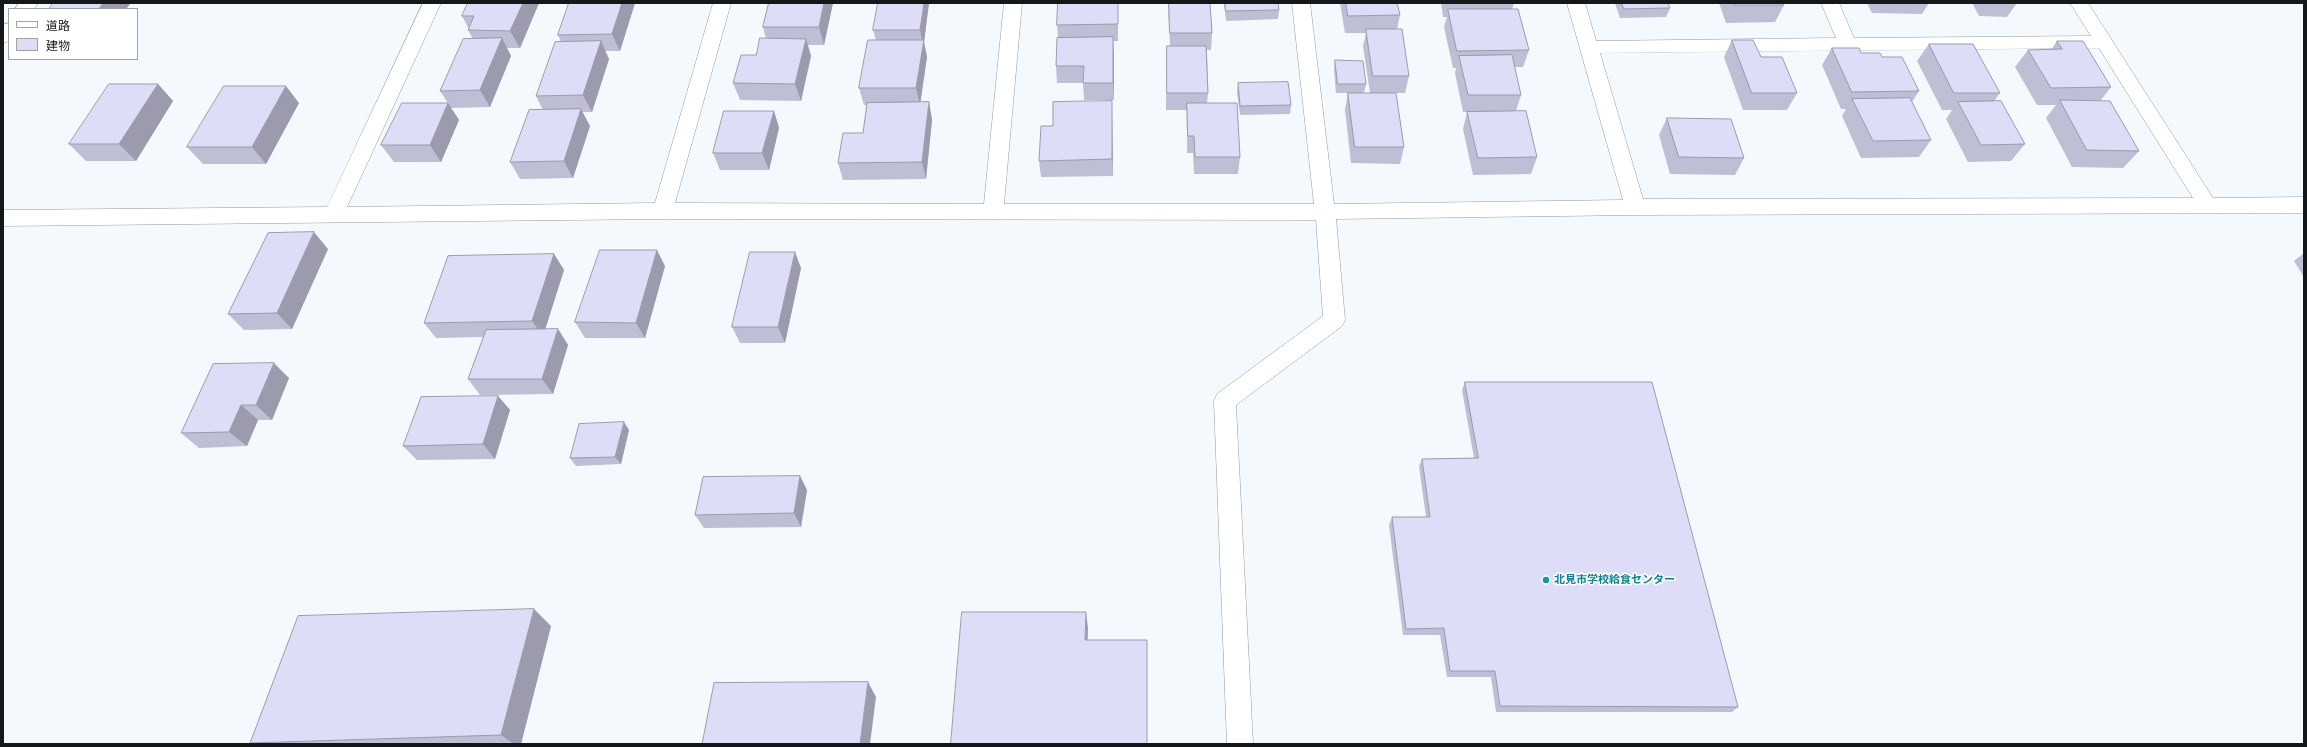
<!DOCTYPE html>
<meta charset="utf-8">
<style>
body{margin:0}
#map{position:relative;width:2307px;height:747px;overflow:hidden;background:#f4f9fe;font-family:"Varela Round","Noto Sans JP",sans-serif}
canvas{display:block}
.frame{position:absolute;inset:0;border:4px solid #15181a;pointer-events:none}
.legend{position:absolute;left:8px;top:8px;width:130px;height:52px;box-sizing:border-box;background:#fff;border:1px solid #a1a3a3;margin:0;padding:5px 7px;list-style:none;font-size:12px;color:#15181a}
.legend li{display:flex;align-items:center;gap:8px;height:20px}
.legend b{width:20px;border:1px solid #a1a3a3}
</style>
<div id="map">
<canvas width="2307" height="747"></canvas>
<div class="frame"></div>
<ul class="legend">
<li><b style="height:5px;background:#fff"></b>道路</li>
<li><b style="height:11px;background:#ddddf7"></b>建物</li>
</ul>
</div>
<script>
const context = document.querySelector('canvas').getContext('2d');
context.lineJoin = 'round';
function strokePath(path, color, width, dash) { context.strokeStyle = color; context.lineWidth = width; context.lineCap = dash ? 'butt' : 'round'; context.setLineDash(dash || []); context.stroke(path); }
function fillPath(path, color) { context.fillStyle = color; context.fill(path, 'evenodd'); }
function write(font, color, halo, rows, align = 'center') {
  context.font = font + ' "Varela Round","Noto Sans JP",sans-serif'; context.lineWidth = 3; context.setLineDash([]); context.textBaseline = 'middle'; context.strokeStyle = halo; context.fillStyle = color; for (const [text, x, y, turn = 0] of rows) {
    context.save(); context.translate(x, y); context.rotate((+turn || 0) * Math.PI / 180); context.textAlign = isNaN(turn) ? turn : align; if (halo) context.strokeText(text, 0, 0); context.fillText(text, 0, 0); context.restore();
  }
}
const minor = new Path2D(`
 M423,3H441L347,207L655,203L713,3H731L675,203L984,204L1004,3H1022L1004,204H1314L1292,3H1310L1334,204L1623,200L1567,3H1585L1596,41L1836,38L1821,3H1839L1854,38L2091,36L2070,3H2088L2213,198L2304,197V213L1635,215L1336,219L1345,320L1342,326L1236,405L1253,744H1227L1214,401L1217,394L1323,316L1316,220L663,219L3,226V210L327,207ZM2099,48L2193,198L1643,199L1600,53Z`);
const secondary = new Path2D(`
 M19,3H38L34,9H15Z
 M9,23V41L3,43V25Z`);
strokePath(minor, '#92999e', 1);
strokePath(secondary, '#92999e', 1);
fillPath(minor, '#fff');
fillPath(secondary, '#fff');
fillPath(new Path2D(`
 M539,3L520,48H507L511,56L490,107L451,108L459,120L441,162H394L381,145L448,103L440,91L473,39L468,30L469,29L462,16Z
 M635,3L620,51H605L609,59L592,112H582L590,126L573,178L520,179L510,162L543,110L536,96L561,42L558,35Z
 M769,3H833L824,45H808L811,56L801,101L740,100L733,83L756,55L766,39L763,27Z
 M929,3L924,42L927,57L920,103L929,102L932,120L926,179L843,180L838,163L863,133L867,105H864L859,88L876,40L873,30Z
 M1058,3H1118V41H1113L1114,100H1084L1083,83H1057L1056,66L1058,38L1057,25Z
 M1168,3H1210L1212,33L1211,50H1207L1208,93L1207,103L1240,157L1238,174H1194L1193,153H1187V110H1166L1167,46H1170Z
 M1224,3H1278L1279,10L1278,19L1226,21Z
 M1340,3H1397L1400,15L1397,29L1409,76L1405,93H1370L1363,46L1366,33H1345Z
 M1441,3H1514L1512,9L1529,50L1523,67H1514L1521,95L1516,111L1537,157L1531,174L1473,175L1463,129L1467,112H1463L1455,73L1456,68H1453L1444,27L1447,17H1443Z
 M1615,3H1668L1670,8L1666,17L1620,18Z
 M1719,3H1783L1784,5L1775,22L1726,23Z
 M1867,3H1929L1922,14L1872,13Z
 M1972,3H2064L2063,4L2017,3L2007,17L1979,16Z
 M1732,40L1761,57L1797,93L1787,110H1743L1724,57Z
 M2057,41L2111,87L2100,101L2139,151L2123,168L2072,167L2046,118L2056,105H2037L2015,67L2028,50H2051Z
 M1929,44L2000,93L1994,101L2025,144L2011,161L1968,162L1946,119L1952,110H1942L1917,61Z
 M1832,48L1882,57L1919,91L1912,102L1931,140L1919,157L1861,158L1842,116L1846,109H1841L1822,65Z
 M1335,60L1366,84L1364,93L1404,147L1400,164L1351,163L1345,110L1348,93H1336L1334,70Z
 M1238,83L1291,105L1290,114L1240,115L1237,92Z
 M158,84L173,101L136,161H86L69,144Z
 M1112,101L1113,176L1041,177L1039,161L1053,126Z
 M299,103L266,164H203L187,147Z
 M774,111L779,128L769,170H720L713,153Z
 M1667,118L1744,158L1735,175L1670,174L1659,135Z
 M328,249L292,329L244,330L228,314Z
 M2304,253V277L2294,261Z
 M554,254L564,270L545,330L558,329L568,345L553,394L480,395L468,379L483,337L436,338L424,323Z
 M665,266L645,338H585L575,322Z
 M801,268L785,343H740L732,327Z
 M289,378L272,420H258L247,446L199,448L181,433Z
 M1465,382L1738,707L1732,712H1496L1491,677H1447L1440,635H1403L1389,525L1392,517H1426L1419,466L1422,459L1474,458L1462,390Z
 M498,396L510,410L495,459L417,460L403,446Z
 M629,430L621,464L576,466L570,458Z
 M800,476L807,490L801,527L704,528L695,515Z
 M551,626L521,744H253L250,743Z`), '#bebed4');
fillPath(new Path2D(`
 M103,3H131L126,9H99Z
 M523,3H539L520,48L510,31Z
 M622,3H635L620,51L612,34Z
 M824,3H833L824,45L819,27Z
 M924,3H929L924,42L927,57L920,105L916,88L923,44L920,30Z
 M1113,37L1114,55V100L1113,83Z
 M502,38L511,56L490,107L480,90Z
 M806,39L811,56L801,101L795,84Z
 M601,41L609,59L592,112L583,95Z
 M158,84L173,101L136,161L119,144Z
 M286,86L299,103L266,164L252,147Z
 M1112,101V118L1113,176L1112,159Z
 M929,102L932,120L926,179L922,162Z
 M448,103L459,120L441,162L430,145Z
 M581,109L590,126L573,178L564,161Z
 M774,111L779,128L769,170L762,153Z
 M314,232L328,249L292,329L277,313Z
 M657,250L665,266L645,338L636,323Z
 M795,252L801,268L785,343L778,327Z
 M554,254L564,270L543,336L532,321Z
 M558,329L568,345L553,394L542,379Z
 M274,363L289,378L272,420L256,405Z
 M498,396L510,410L495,459L483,444Z
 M241,405L258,420L247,446L229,432Z
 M624,422L629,430L621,464L615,457Z
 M800,476L807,490L801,527L794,513Z
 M534,609L551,626L521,744H514L501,735Z
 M1086,612L1088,628L1087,656L1085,640Z
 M868,682L876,697L870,744H860Z`), '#9b9bad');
const building = new Path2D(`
 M53,3H103L99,9H49Z
 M468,3H523L510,31L468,30L474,16H462Z
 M569,3H622L612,34L558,35Z
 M769,3H824L819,27H763Z
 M878,3H924L920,30H873Z
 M1058,3H1118V24L1057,25Z
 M1169,3H1210L1212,33H1170Z
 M1225,3H1278L1279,10L1226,11Z
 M1346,3H1397L1400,15L1348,16Z
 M1622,3H1668L1670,8L1624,9Z
 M1734,3H1783L1784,5H1735Z
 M1448,9H1518L1529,50L1457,51Z
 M1366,29H1402L1409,76H1373Z
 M1113,37V83H1083L1084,66H1056L1057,38Z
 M502,38L480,90L440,91L463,39Z
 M760,38L806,39L795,84L733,83L741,55H756Z
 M868,40H924L916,88H859Z
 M1732,40H1753L1761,57H1782L1797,93H1752Z
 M601,41L583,95L536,96L555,42Z
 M2057,41H2083L2111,87L2051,88L2028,50L2062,49Z
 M1929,44H1973L2000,93H1954Z
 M1167,46H1206L1208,93H1167Z
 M1832,48H1859L1861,53H1880L1882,57H1902L1919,91L1852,92Z
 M1512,55L1521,95H1468L1459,56Z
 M1335,60L1363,61L1366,84H1338Z
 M1288,82L1291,105L1240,106L1238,83Z
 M109,84H158L119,144H69Z
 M224,86H286L252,147H187Z
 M1348,93H1396L1404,147H1355Z
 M1910,98L1931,140L1873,141L1852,99Z
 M2060,100L2110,101L2139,151L2087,150Z
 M1112,101V159L1039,161L1041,126H1053V102Z
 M2001,101L2025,144L1981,145L1958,102Z
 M929,102L922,162L838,163L843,133H863L867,103Z
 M402,103H448L430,145H381Z
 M1187,103H1237L1240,157H1195L1194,136H1188Z
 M581,109L564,161L510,162L529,110Z
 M724,111H774L762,153H713Z
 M1526,111L1537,157L1478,158L1467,112Z
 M1667,118L1731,119L1744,158L1679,157Z
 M314,232L277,313L228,314L268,233Z
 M600,250H657L636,323L575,322Z
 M750,252H795L778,327H732Z
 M554,254L532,321L424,323L448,256Z
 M558,329L542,379H468L486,330Z
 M274,363L256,405H241L229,432L181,433L213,364Z
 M1465,382H1652L1738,707L1500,706L1495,671H1450L1444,628L1406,629L1392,517H1430L1422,459L1478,458Z
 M498,396L483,444L403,446L421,397Z
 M624,422L615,457L570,458L579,424Z
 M800,476L794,513L695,515L703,477Z
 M534,609L501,735L250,743L298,616Z
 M962,612H1086L1085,640H1147V744H951Z
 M868,682L860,744H702L714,683Z`);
fillPath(building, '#ddddf7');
strokePath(building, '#9b9bad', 1);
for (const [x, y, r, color] of [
 [1546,580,4,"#0f9aa8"]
]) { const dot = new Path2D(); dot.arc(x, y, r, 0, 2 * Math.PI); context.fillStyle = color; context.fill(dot); strokePath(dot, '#fff', 1.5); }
write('bold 11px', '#0d838f', '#fff', [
 ["北見市学校給食センター",1554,580]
], 'left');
</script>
